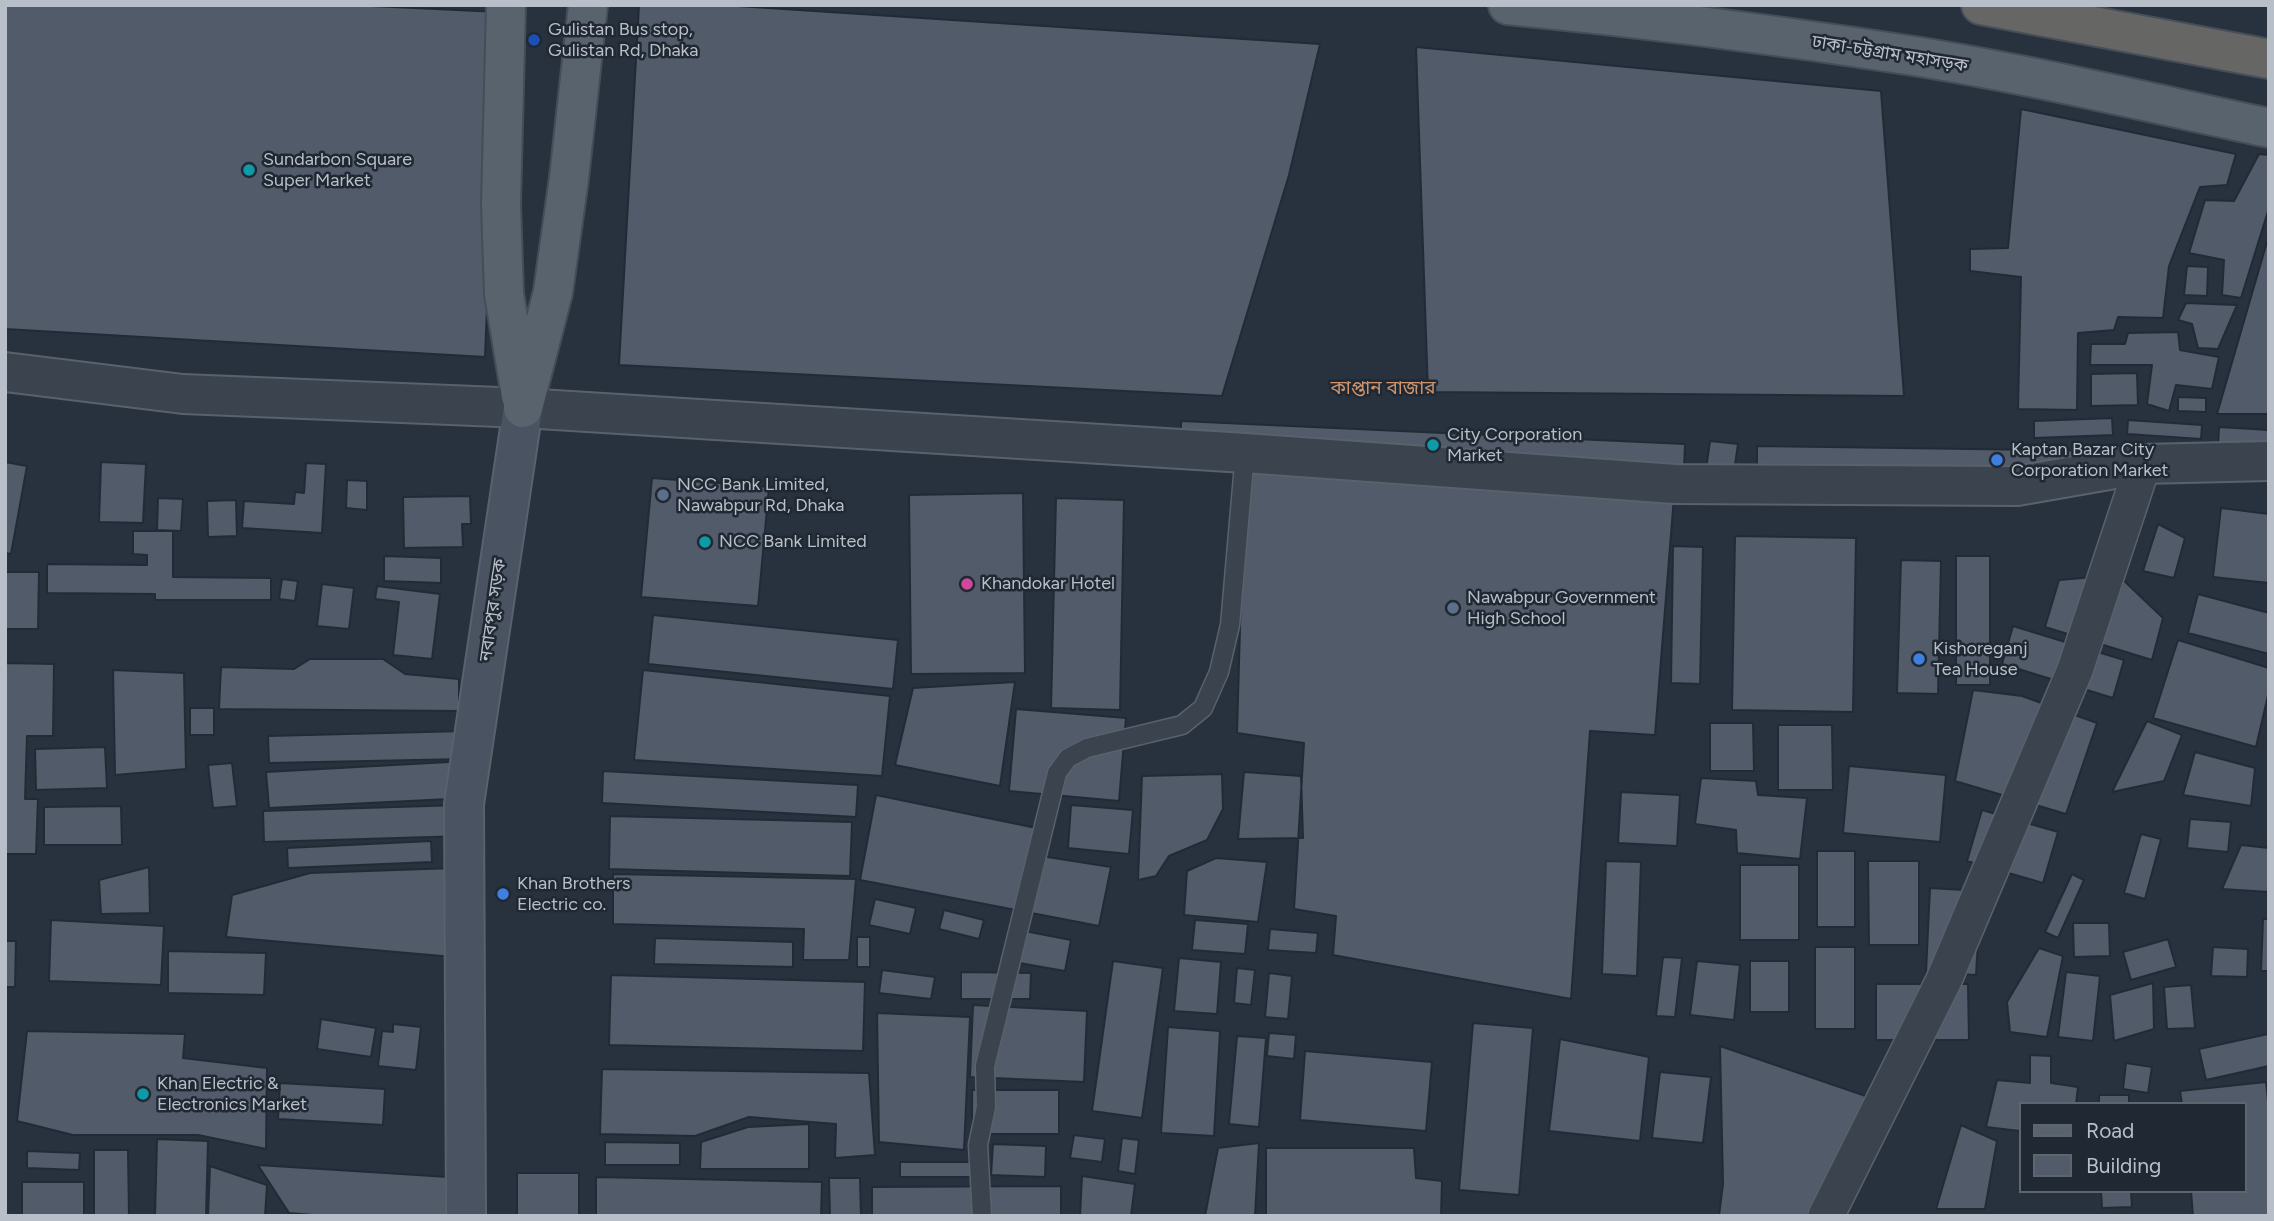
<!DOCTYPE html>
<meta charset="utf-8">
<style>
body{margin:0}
#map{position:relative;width:2274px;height:1221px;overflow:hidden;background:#27323e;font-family:Figtree,sans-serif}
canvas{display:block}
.frame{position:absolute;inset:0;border:7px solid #b8bfc9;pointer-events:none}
.legend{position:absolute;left:2019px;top:1102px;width:228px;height:91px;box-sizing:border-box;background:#202933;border:2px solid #5d656f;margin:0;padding:9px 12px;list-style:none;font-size:21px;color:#b8bfc9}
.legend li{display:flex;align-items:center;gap:14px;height:35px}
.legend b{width:35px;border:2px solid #5d656f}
</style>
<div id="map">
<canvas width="2274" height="1221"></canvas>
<div class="frame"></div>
<ul class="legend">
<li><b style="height:9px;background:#59636e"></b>Road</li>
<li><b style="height:19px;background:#515b69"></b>Building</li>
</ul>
</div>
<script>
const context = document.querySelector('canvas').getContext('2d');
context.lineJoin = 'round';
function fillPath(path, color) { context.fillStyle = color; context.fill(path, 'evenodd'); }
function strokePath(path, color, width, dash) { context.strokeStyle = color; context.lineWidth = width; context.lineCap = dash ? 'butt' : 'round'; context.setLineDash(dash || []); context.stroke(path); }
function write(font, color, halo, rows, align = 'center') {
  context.font = font + ' Figtree,"Noto Sans Bengali",sans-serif'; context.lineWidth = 5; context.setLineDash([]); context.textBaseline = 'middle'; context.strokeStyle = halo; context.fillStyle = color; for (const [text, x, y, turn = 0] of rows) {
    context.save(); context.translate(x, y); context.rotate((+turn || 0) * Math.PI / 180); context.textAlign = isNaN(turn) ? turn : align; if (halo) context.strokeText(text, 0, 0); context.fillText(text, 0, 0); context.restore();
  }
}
const building = new Path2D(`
 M5,5H350L499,12L485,357L5,329Z
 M639,5H722L1320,44L1289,175L1222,396L619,365Z
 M1416,47L1881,91L1904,396L1428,392Z
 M2021,109L2236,154L2227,185L2200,187L2169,266L2163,318L2118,317L2114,330L2078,333L2077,410L2018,409L2021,277L1970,271V249L2008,248Z
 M2259,154L2269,155V208L2241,298L2222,295L2224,260L2189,253L2205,200L2234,201Z
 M2269,235V414H2217Z
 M2187,266L2208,267L2207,296L2184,295Z
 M2186,303L2237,305L2218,349L2198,348L2192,324L2178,320Z
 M2178,332L2180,350L2219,357L2212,389L2176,385L2169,411L2147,404L2152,365H2090L2091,344H2125L2128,333Z
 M2137,373L2138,405L2091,406V374Z
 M2178,397L2206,398V412L2178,411Z
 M2112,418L2113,435L2034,438V421Z
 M2128,420L2202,425L2201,439L2127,434Z
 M1181,421L1685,444L1684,470L1181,446Z
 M2219,427L2269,430V469L2217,466Z
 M1710,441L1738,444L1734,472L1706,469Z
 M1757,446L2184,452V475L1757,469Z
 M1245,453L1675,484L1655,735L1590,731L1571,999L1333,955L1336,916L1294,909L1304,743L1237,733Z
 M5,462L27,466L11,554L5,553Z
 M101,462L146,464L143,523L99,522Z
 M306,463L326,464L322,533L242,528L244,501L294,504L295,492L304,493Z
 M652,478L769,487L758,606L641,597Z
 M347,480L367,481V510L346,508Z
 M1023,493L1025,673L911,674L909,495Z
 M470,496L471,524H462L463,547L404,548L403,497Z
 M158,498L183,499L181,531L157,530Z
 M1056,498L1124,500L1120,710L1051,708Z
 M236,500L237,536L208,537L207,501Z
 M2221,508L2269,514V583L2213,577Z
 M2158,524L2185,538L2174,578L2143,571Z
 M133,531H173V577L271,578V600H155V594L47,593V564L147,565V555L133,554Z
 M1735,536L1856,538L1853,712L1732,710Z
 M1673,546L1703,547L1700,684L1671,683Z
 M384,556L441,558V583L384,581Z
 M1956,556H1990V685H1956Z
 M1901,560L1941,561L1938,694L1897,693Z
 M5,572H39L38,629H5Z
 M2118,575L2163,618L2152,660L2045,627L2059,580Z
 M282,579L298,581L295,601L279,599Z
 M322,584L354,588L349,629L317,626Z
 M377,586L440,594L432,659L393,655L399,602L375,599Z
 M2198,594L2269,613V654L2188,633Z
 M653,615L898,640L893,689L648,664Z
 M2013,626L2124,660L2113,698L2002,664Z
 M2178,640L2269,668V691L2256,747L2153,718Z
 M310,659H383L405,674L459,679V711L219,709L221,667L294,669Z
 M5,663L54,664L53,736H27L25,799H38L36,854H5Z
 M113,670L184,673L186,769L115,775Z
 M643,670L890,696L882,776L634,760Z
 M1015,682L1000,786L895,765L913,688Z
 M1973,690L2022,696L2097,723L2066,814L1955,781Z
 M190,708H214V735H190Z
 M1016,709L1126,718L1119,801L1009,791Z
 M2147,721L2182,735L2164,781L2112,792Z
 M1710,723H1753L1754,771H1710Z
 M1778,725H1832L1833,790H1778Z
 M464,731L465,759L269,763L268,736Z
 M105,747L107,788L36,790L35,749Z
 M2195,752L2255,768L2251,806L2183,795Z
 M467,761L469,798L269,808L266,772Z
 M232,763L237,806L213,808L208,765Z
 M1849,766L1946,775L1940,842L1843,833Z
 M603,771L858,785L856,817L602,803Z
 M1244,772L1301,776L1303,838L1238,839Z
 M1222,774L1223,809L1207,840L1169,856L1156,876L1138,880L1142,776Z
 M1701,778L1756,781L1758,795L1807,798L1800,859L1737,853L1736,830L1695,824Z
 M1621,792L1680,795L1677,846L1618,843Z
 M876,795L1046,830L1041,856L1111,867L1099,926L860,880Z
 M462,805L464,836L264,842L263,811Z
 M1071,805L1133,810L1129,854L1068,848Z
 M121,806L122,845H44V807Z
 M1982,810L2058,832L2043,883L1967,861Z
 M610,816L852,822L850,876L609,869Z
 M2190,819L2231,822L2228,852L2187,848Z
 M2141,834L2161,839L2145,899L2124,893Z
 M431,841L432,862L288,868L287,848Z
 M2241,845L2269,848V892L2222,889Z
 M1817,851H1855V927H1817Z
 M1216,858L1267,862L1258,922L1184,915L1187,871Z
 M1606,861L1641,862L1637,976L1602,974Z
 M1868,861H1919V945H1869Z
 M1740,865H1799V940H1740Z
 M149,867L150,913L101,914L99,880Z
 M454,868L453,957L226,937L232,895L310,873Z
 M613,874L856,879L849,960H803L804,929L613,924Z
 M2072,874L2084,880L2058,938L2045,932Z
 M1930,888L1981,891L1976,975L1926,972Z
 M875,899L916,908L910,934L869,925Z
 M944,910L984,920L979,939L939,929Z
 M2263,919H2269V971H2261Z
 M51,920L164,926L161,985L49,981Z
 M1195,920L1248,924L1245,954L1192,950Z
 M2073,923H2109L2110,956L2074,957Z
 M1009,928L1071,940L1065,971L1002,960Z
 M1270,929L1318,933L1316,953L1268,950Z
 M857,937H870V967H857Z
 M655,938L793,942V967L654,964Z
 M2168,939L2176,967L2131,980L2123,952Z
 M5,941H16L15,987H5Z
 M1815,947H1855V1029H1815Z
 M2213,947L2248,949L2247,977L2211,976Z
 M2039,948L2063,956L2047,1037L2010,1032L2007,1002Z
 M168,951L266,953L264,995L168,993Z
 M1663,957L1682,958L1675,1017L1656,1016Z
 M1179,958L1221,962L1217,1014L1174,1011Z
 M1113,961L1163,968L1142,1118L1092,1111Z
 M1697,961L1740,965L1734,1020L1690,1015Z
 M1750,961H1789V1012H1750Z
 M1237,968L1255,970L1251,1005L1234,1003Z
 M882,970L935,977L931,999L879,993Z
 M961,972L1031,973L1030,999H961Z
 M2066,972L2100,976L2093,1041L2058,1037Z
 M1269,973L1292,976L1288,1019L1265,1017Z
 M611,975L865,982L863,1051L609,1045Z
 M2153,983L2154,1029L2114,1041L2110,995Z
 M1876,984H1968L1969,1040H1876Z
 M2191,985L2195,1028L2167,1029L2164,987Z
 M973,1005L1087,1011L1084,1082L970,1077Z
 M877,1013L970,1017L964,1150L879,1142Z
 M321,1019L376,1028L371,1057L317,1049Z
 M1473,1023L1533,1028L1519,1195L1459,1190Z
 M393,1024L421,1027L416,1070L378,1066L382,1031L393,1032Z
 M1168,1027L1220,1031L1214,1136L1161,1133Z
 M27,1031L185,1034L183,1058L267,1068L266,1149L198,1135H73L17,1121Z
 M1269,1033L1296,1035L1294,1059L1267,1056Z
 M2268,1034L2269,1066L2206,1080L2199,1049Z
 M1237,1036L1266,1038L1259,1127L1229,1124Z
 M1560,1039L1649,1057L1640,1141L1549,1131Z
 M1720,1046L1886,1103L1843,1216H1719L1723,1184Z
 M1305,1051L1432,1062L1426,1131L1300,1120Z
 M2030,1055L2051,1056V1083L2078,1087L2076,1104H2020V1131L1986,1127L1997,1080L2030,1083Z
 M2126,1063L2152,1067L2148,1093L2123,1089Z
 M602,1069L869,1073L875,1155L835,1158L836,1124L749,1117L695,1136L600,1134Z
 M1660,1072L1711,1077L1703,1143L1652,1138Z
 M2266,1082L2269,1109V1216H2193L2191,1191H2244V1104H2182L2180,1091Z
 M280,1083L385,1089L383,1125L278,1119Z
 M972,1090H1059V1134H972Z
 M2099,1095H2129V1104H2099Z
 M809,1124V1169H700L701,1142L748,1127Z
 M1961,1125L1997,1141L1985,1209H1936Z
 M1074,1135L1105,1139L1102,1162L1070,1158Z
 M1122,1138L1139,1140L1135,1174L1118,1171Z
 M157,1139L208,1141L206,1216H155Z
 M605,1142L680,1143V1165H605Z
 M1259,1143L1255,1216H1205L1218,1148Z
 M993,1144L1046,1146L1045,1177L991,1175Z
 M1266,1148H1414L1416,1178L1442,1181L1441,1216H1266Z
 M94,1150H128L129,1216H94Z
 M27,1151L80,1153L79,1170L27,1168Z
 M900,1162H979V1177H900Z
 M258,1165L480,1179L477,1216H325L289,1213Z
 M210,1166L267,1185L265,1216H208Z
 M517,1173H579V1216H517Z
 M1082,1176L1135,1184L1131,1216H1080Z
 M596,1177L822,1182L821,1216H596Z
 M829,1178H860L861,1216H830Z
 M22,1182H84V1216H22Z
 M1061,1186V1216H872V1187Z
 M2101,1191H2131L2132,1207L2102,1208Z`);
fillPath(building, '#515b69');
strokePath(building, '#222b35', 2);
const service = new Path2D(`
 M982,1216L978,1145L986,1107L985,1066L1057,773L1068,758L1087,748L1182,725L1203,708L1219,672L1230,625L1245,453`);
const minor = new Path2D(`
 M1826,1216L1943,982L2075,670L2143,464`);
const tertiary = new Path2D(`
 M5,372L183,394L523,408L1245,453L1675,484L2017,486L2143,464L2269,461`);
const secondary = new Path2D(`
 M466,1216L464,804L523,408`);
const primary = new Path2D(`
 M506,5L501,204L504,294L521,396
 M1508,5C1644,18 1779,35 1914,56C2033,75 2151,103 2269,128
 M523,408L553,292L569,178L588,5`);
const trunk = new Path2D(`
 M1981,5L2269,59`);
strokePath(service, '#59626c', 21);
strokePath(minor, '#59626c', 38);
strokePath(tertiary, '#59626c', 42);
strokePath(secondary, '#59626c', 42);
strokePath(primary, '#454d57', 42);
strokePath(trunk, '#464f59', 42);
strokePath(service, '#3b444e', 18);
strokePath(minor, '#3b444e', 35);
strokePath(tertiary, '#3b444e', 38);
strokePath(secondary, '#4a5361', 38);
strokePath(primary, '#59636e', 38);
strokePath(trunk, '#666664', 38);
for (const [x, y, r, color] of [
 [534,40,7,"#1a4fb4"],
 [249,170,7,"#0f9aa8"],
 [1433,445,7,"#0f9aa8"],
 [1997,460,7,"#3f7fe0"],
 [663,495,7,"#5c6f8a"],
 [705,542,7,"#0f9aa8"],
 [967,584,7,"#d1479c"],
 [1453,608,7,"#5c6f8a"],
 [1919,659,7,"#3f7fe0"],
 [503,894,7,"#3f7fe0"],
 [143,1094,7,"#0f9aa8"]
]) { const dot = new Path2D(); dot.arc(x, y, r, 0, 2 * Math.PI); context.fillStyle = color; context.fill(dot); strokePath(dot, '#202933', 2.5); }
write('18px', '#b8bfc9', '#202933', [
 ["Gulistan Bus stop,",548,30],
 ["Gulistan Rd, Dhaka",548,51],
 ["Sundarbon Square",263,160],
 ["Super Market",263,181],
 ["City Corporation",1447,435],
 ["Market",1447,456],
 ["Kaptan Bazar City",2011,450],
 ["Corporation Market",2011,471],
 ["NCC Bank Limited,",677,485],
 ["Nawabpur Rd, Dhaka",677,506],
 ["NCC Bank Limited",719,542],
 ["Khandokar Hotel",981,584],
 ["Nawabpur Government",1467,598],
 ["High School",1467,619],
 ["Kishoreganj",1933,649],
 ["Tea House",1933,670],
 ["Khan Brothers",517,884],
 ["Electric co.",517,905],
 ["Khan Electric &",157,1084],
 ["Electronics Market",157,1105]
], 'left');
write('18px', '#b8bfc9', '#202933', [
 ["ঢাকা-চট্টগ্রাম মহাসড়ক",1890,54,9],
 ["নবাবপুর সড়ক",493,610,-82]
]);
write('19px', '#cd946e', '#202933', [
 ["কাপ্তান বাজার",1383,388]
]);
</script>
